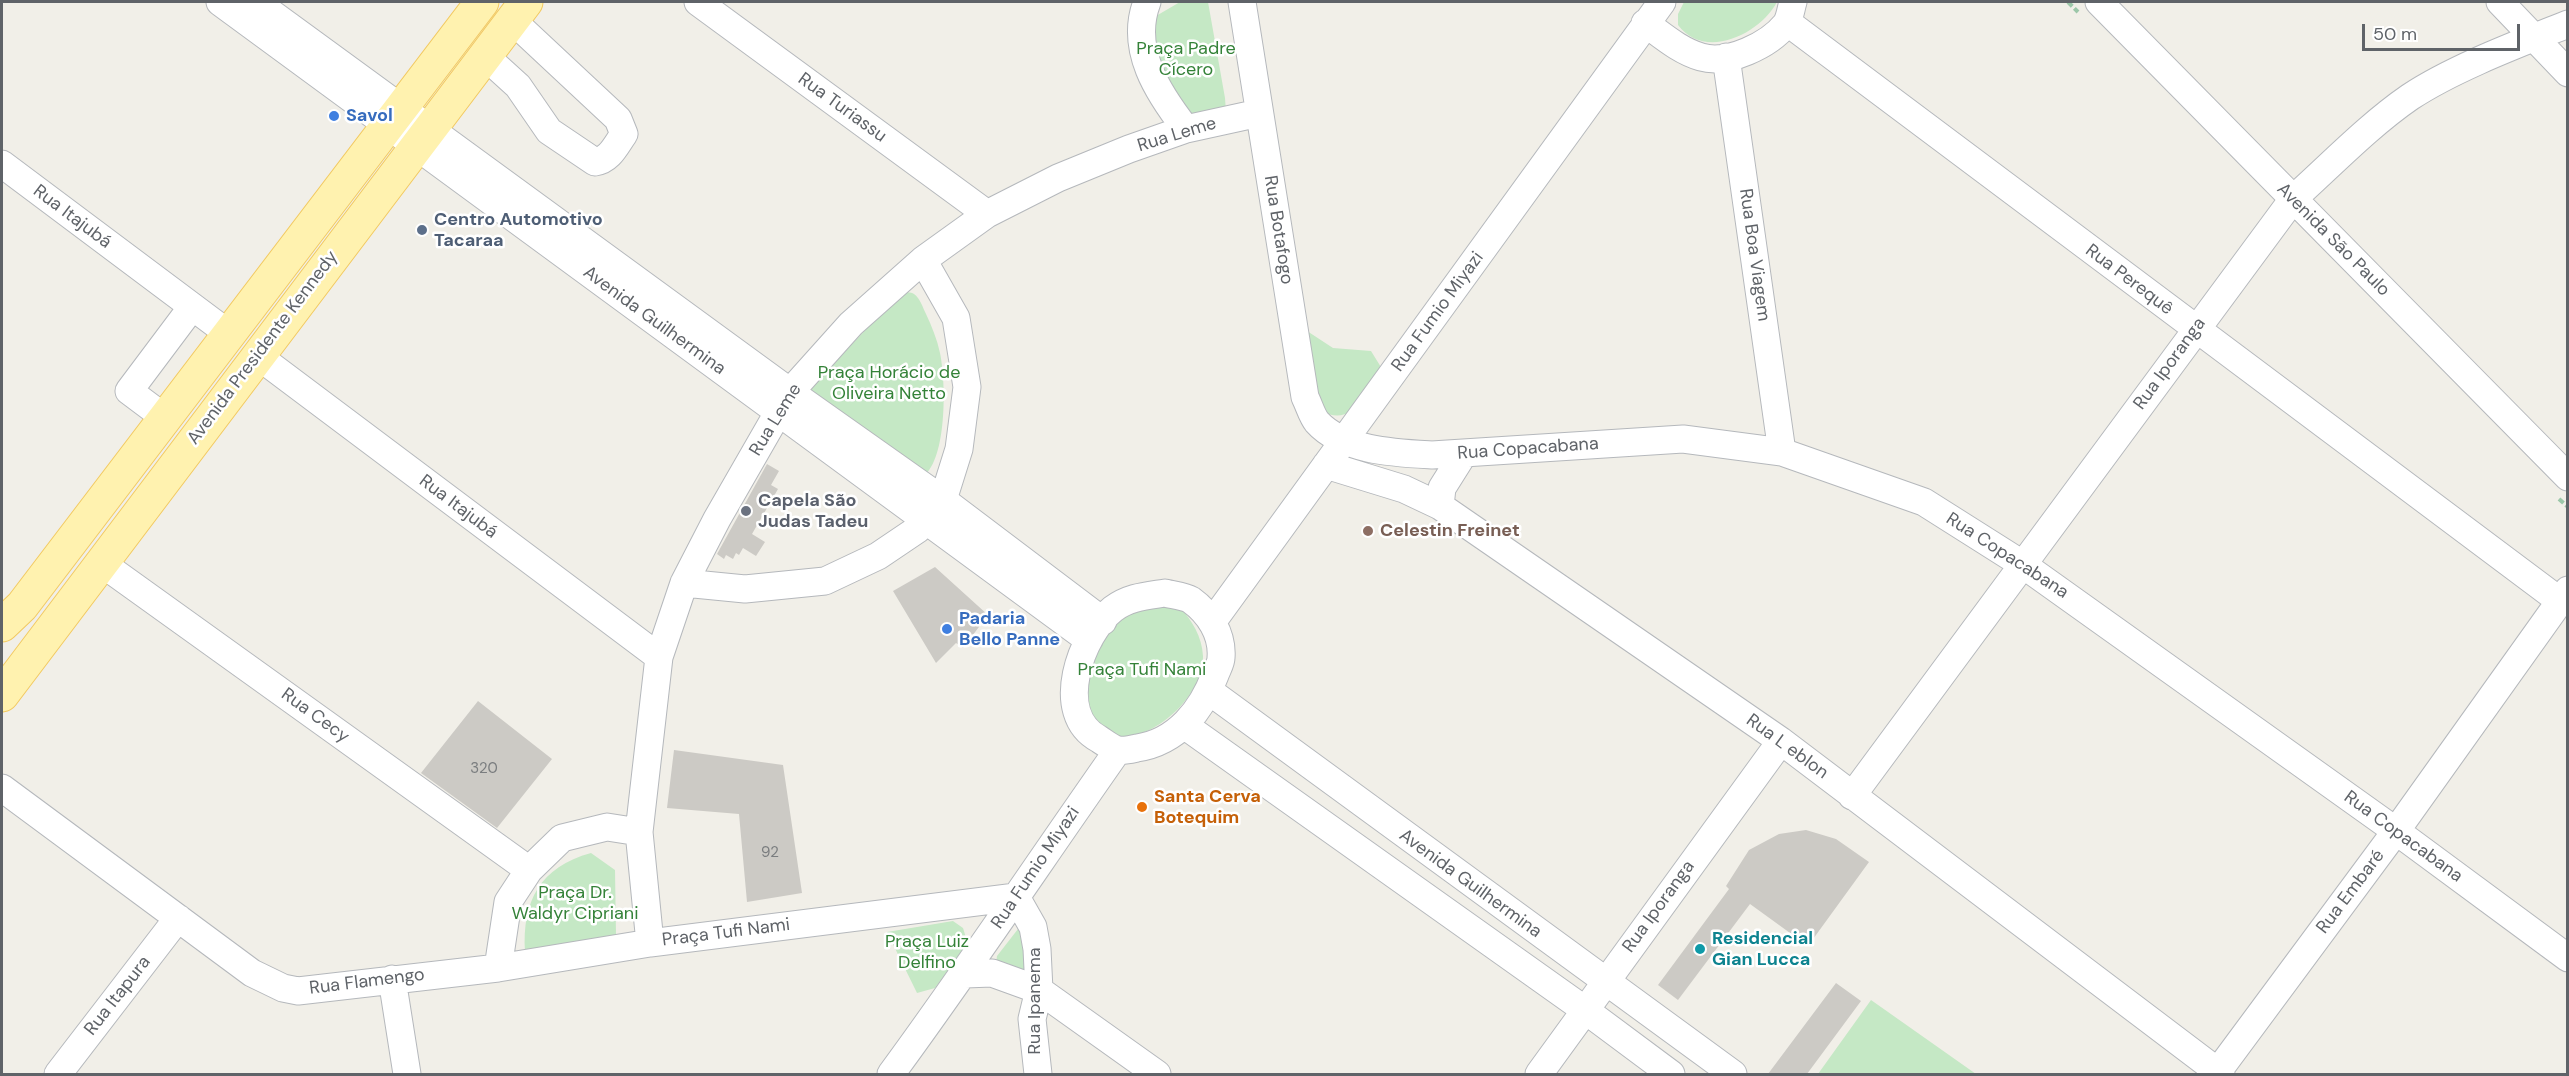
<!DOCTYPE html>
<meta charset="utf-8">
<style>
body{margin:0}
#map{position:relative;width:2569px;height:1076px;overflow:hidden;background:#f1efe8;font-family:"DM Sans",sans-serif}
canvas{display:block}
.frame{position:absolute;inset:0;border:3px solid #5f6368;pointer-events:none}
.scale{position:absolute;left:2362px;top:24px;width:158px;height:27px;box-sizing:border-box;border:3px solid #5f6368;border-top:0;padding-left:8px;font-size:18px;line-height:21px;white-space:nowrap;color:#5f6368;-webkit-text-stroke:4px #fff;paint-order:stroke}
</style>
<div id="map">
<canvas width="2569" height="1076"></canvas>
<div class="frame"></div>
<div class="scale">50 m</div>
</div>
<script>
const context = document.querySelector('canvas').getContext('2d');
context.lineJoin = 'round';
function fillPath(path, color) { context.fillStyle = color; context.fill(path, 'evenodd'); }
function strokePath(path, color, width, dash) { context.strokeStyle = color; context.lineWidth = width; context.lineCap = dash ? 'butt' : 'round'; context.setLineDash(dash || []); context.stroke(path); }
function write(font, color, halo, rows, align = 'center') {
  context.font = font + ' "DM Sans",sans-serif'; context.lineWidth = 5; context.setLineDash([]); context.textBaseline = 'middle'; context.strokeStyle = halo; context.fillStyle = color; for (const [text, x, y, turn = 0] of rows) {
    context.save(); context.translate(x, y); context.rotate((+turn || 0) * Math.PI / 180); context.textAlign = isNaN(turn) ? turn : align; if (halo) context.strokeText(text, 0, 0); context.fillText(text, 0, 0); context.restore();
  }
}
fillPath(new Path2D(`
 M1180,2H1208L1225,98L1226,112L1198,122L1162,83L1151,33L1156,16Z
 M1684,2H1777C1760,34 1705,61 1678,25V14Z
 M901,292C905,292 911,292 914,294C920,298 923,308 926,314C932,327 937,339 940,353C946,382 947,453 926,474L806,393Z
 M1304,329L1333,348L1371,351L1384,372C1368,394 1354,426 1322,412Z
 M1143,601L1180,607C1192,621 1202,636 1203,656C1204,697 1149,747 1107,736C1101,735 1093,729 1087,726L1082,676L1106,629Z
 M591,853L615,870L616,935L536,956L525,952C522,901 540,867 591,853Z
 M953,921L963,928L967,941L962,952L935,988L917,993L887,932Z
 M1018,929H1021L1035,978L996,963L997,956Z
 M1871,1000L1976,1074H1818Z`), '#c5e8c5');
fillPath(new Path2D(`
 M767,464L779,471L771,485L778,489L752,534L765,542L756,556L743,548L739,555L736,553L733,559L726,555L724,559L717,554Z
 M935,567L988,615L963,648L956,643L936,663L893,591Z
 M478,701L552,759L497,828L421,773Z
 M674,750L783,765L802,893L747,902L739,814L667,808Z
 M1806,830L1836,839L1869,862L1808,946L1750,904L1678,1000L1658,985L1729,889L1726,886L1749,850L1779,834Z
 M1836,983L1861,1001L1807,1074H1768Z`), '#cccac5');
const minor = new Path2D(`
 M220,2L1089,640
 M256,2L790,392L943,500L1103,621
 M698,2L987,214
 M1147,2C1129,49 1158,93 1186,129
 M1242,2L1305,397C1309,405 1312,416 1317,422C1343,451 1396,453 1432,455L1683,439L1782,452L1924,502L2022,564L2396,831L2568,958
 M2099,2L2568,477
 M2500,2L2568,73
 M1787,22L2560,601
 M1645,23C1663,36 1680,51 1701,57C1728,65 1769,45 1786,24C1790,18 1791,8 1793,2
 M485,56L518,86L549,131L595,162C610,160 616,145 624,134L618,119L512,20
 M1726,57L1782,452
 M2,164L229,334
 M258,356L659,657
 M165,418L129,391L192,307
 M1326,465L1404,489L1440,506L1781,741L2221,1074
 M1440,506L1442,488L1464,453
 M100,562L529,870
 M684,583L745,589L825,581L878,556L918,529L943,500L959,449L967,387L956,318L923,260
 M1165,593C1172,595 1184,596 1191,600C1209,613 1223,634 1221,658C1221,663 1217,669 1215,675C1202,710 1177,742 1137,748C1132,749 1124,751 1119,750C1112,749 1104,742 1099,739C1052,714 1081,634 1113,609C1129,597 1146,596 1165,593Z
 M1213,621L1662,2
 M1209,691L1733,1074
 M1184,725L1585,1010L1671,1074
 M2,788L252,973L283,988L298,991L498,968L650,943L1016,897L1033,927L1037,949L1039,990L1032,1019L1038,1074
 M1852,796L2293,199C2331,165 2368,126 2410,97C2454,68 2518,44 2568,24
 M650,943L639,832L659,657L684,583L717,519L790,392L851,324L923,260L987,214L1058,178L1129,149L1186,129L1259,113
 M498,968L508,902L529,870L562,838L607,827L639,832
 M965,974L992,973L1039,990L1157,1074
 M392,979L407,1074
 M58,1074L178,918
 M891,1074C969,968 1042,858 1118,750
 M1539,1074L1781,741
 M2216,1074L2396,831L2568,590`);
const major = new Path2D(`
 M2,625L22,606L482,2
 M2,695L526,2`);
strokePath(minor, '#b5b8bc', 29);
strokePath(major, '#f2c960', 35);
strokePath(new Path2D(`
 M2068,2L2078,12
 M2559,499L2568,507`), '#9cc7a9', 4, [6, 3]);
strokePath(minor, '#fff', 27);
strokePath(major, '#fff2af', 33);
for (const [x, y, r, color] of [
 [334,116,6,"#3f7fe0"],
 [422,230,6,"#5c6f8a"],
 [746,511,6,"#6b7280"],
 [1368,531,6,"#8d6e63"],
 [947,629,6,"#3f7fe0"],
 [1142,807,6,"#e8710a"],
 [1700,949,6,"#0f9aa8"]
]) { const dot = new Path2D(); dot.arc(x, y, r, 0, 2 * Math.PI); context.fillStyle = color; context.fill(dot); strokePath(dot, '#fff', 2); }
write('15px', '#7a7d7f', null, [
 ["320",484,769],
 ["92",770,853]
]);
write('18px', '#348238', '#fff', [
 ["Praça Padre",1186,49],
 ["Cícero",1186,70],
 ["Praça Horácio de",889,373],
 ["Oliveira Netto",889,394],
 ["Praça Tufi Nami",1142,670],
 ["Praça Dr.",575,893],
 ["Waldyr Cipriani",575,914],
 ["Praça Luiz",927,942],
 ["Delfino",927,963]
]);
write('18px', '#5f6368', '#fff', [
 ["Rua Turiassu",842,108,36],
 ["Rua Leme",1177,135,-17],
 ["Rua Itajubá",72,217,37],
 ["Rua Botafogo",1278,230,81],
 ["Avenida São Paulo",2333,240,45],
 ["Rua Boa Viagem",1754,255,82],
 ["Rua Perequê",2129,280,37],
 ["Rua Fumio Miyazi",1438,312,-54],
 ["Avenida Guilhermina",654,321,36],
 ["Avenida Presidente Kennedy",263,348,-53],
 ["Rua Iporanga",2170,364,-54],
 ["Rua Leme",776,420,-58],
 ["Rua Copacabana",1528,449,-4],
 ["Rua Itajubá",458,507,37],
 ["Rua Copacabana",2007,556,33],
 ["Rua Cecy",315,716,36],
 ["Rua L eblon",1787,747,36],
 ["Rua Copacabana",2403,837,36],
 ["Rua Fumio Miyazi",1036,868,-56],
 ["Avenida Guilhermina",1470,884,36],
 ["Rua Embaré",2351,892,-53],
 ["Rua Iporanga",1659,907,-54],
 ["Praça Tufi Nami",726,933,-7],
 ["Rua Flamengo",367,982,-7],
 ["Rua Itapura",118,996,-52],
 ["Rua Ipanema",1035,1001,-90]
]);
write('bold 18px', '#366cbe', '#fff', [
 ["Savol",346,116],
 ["Padaria",959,619],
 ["Bello Panne",959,640]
], 'left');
write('bold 18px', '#4e5e75', '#fff', [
 ["Centro Automotivo",434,220],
 ["Tacaraa",434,241]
], 'left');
write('bold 18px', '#5b616d', '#fff', [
 ["Capela São",758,501],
 ["Judas Tadeu",758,522]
], 'left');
write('bold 18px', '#785e54', '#fff', [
 ["Celestin Freinet",1380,531]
], 'left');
write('bold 18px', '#c56008', '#fff', [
 ["Santa Cerva",1154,797],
 ["Botequim",1154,818]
], 'left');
write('bold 18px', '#0d838f', '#fff', [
 ["Residencial",1712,939],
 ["Gian Lucca",1712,960]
], 'left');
</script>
